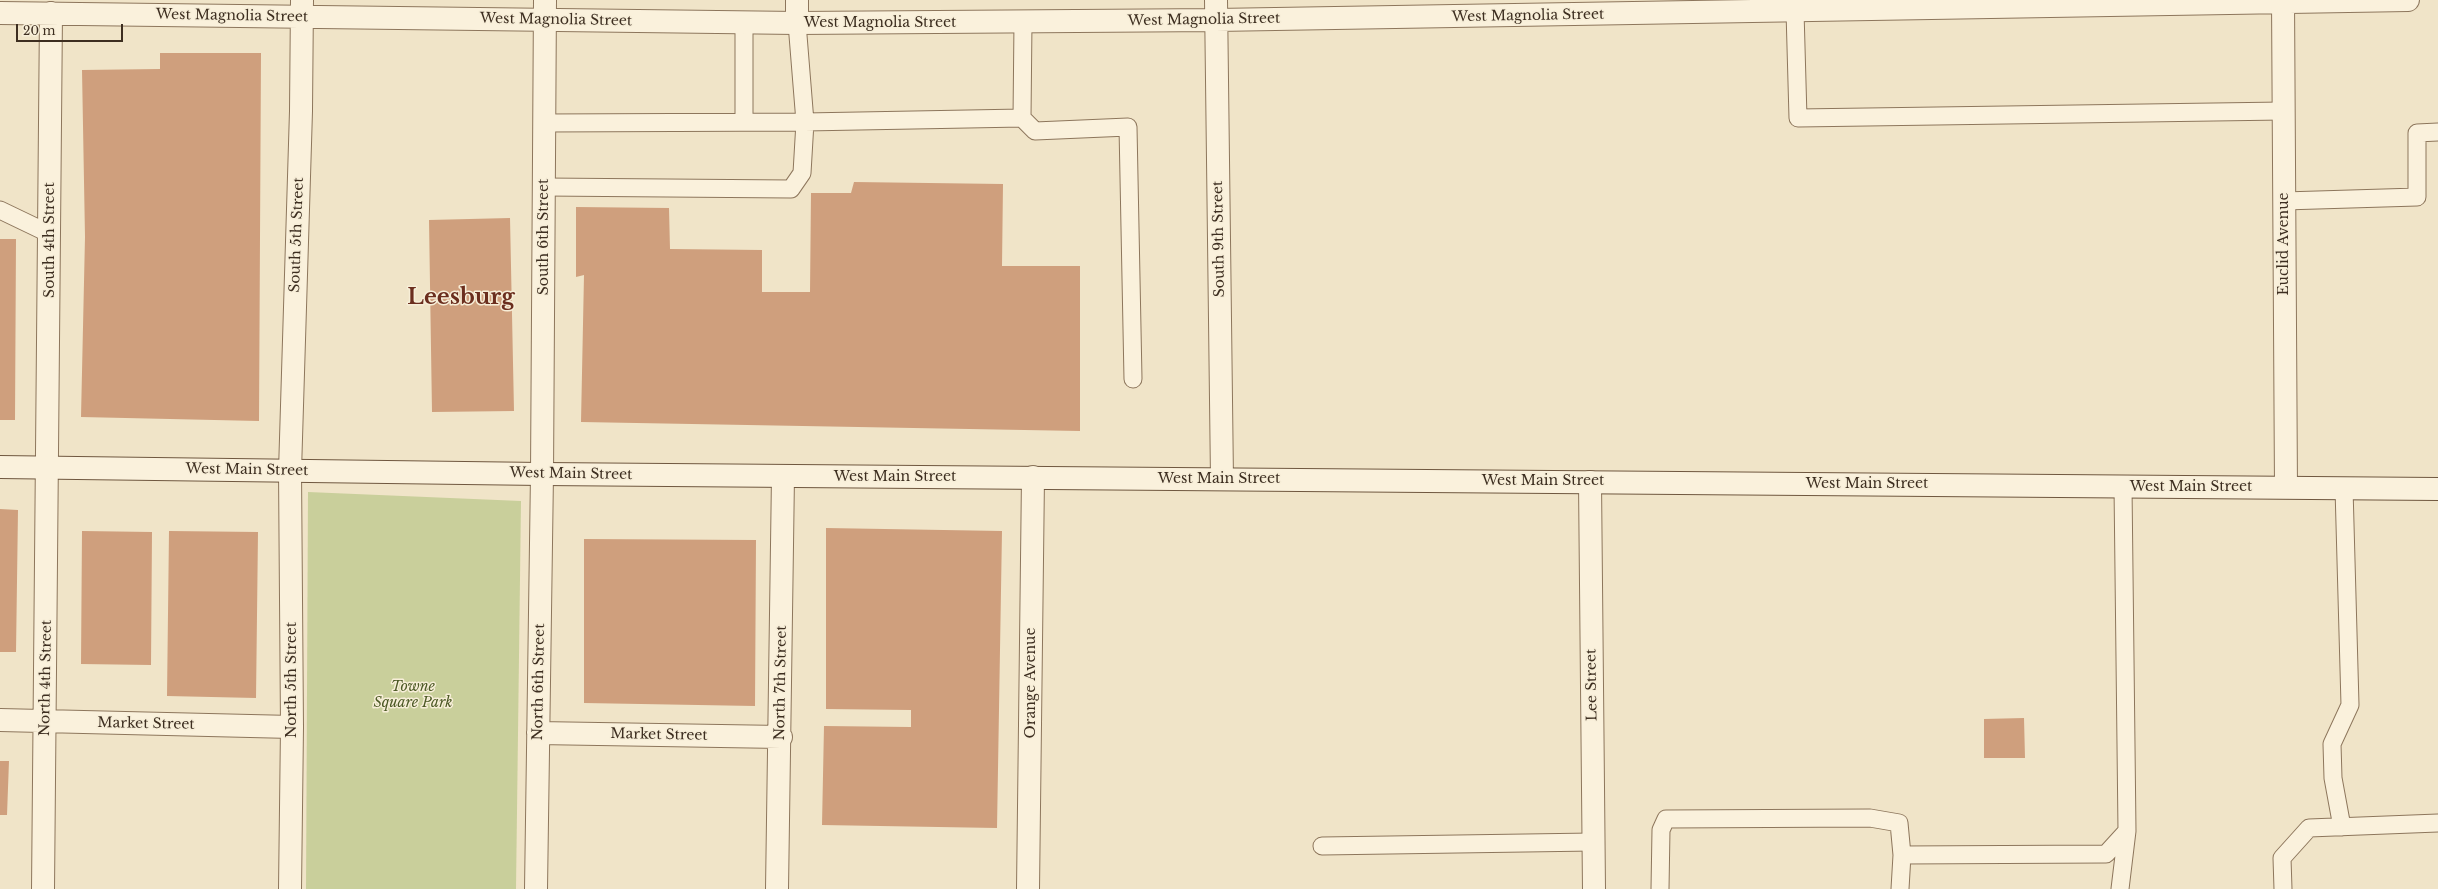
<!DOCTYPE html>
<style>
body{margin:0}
#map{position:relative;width:2438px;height:889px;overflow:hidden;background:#f0e4c8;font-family:"Libre Baskerville",serif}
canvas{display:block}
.scale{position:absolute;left:16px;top:24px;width:107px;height:18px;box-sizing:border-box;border:2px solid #3d2e20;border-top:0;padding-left:5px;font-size:12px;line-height:14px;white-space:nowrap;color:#3d2e20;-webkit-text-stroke:3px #f7eed8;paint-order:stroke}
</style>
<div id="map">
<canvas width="2438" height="889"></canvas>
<div class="scale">20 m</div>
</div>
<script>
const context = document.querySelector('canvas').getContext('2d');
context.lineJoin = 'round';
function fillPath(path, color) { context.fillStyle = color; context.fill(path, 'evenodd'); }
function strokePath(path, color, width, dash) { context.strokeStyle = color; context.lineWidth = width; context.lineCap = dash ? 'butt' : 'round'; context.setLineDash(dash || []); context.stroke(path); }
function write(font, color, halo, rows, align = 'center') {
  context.font = font + ' "Libre Baskerville",serif'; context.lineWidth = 3; context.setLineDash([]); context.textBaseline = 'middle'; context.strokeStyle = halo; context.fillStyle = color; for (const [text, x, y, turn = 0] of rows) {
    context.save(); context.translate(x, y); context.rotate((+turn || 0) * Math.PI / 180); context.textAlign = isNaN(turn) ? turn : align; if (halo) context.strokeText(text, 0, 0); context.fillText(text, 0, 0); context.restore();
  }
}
fillPath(new Path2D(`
 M308,492L521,501L516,889H306Z`), '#c9cf9b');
fillPath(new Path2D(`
 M160,53H261L259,421L81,417L85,237L82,70L160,69Z
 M854,182L1003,184L1002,266H1080V431L581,422L584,275L576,277V207L669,208L670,249L762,250V292H810L811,193H851Z
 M510,218L514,411L432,412L429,220Z
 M0,239H16L15,420H0Z
 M0,509L18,510L16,652H0Z
 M826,528L1002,531L997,828L822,825L824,726L911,727V710L826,709Z
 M82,531L152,532L151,665L81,664Z
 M169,531L258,532L256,698L167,696Z
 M584,539L756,540L755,706L584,703Z
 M2024,718L2025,758H1984V719Z
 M0,761H9L7,815H0Z`), '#cf9f7d');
const service = new Path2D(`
 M1795,11L1798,118L2283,111
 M1023,22L1022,118L1035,131L1128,127L1133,379
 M797,23L805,122L1022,118
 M744,122V22
 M544,123L805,122L802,173L791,189L544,187
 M2284,201L2417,197V133L2438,132
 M0,210L50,234
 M2342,827L2333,778L2332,744L2350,705L2344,488
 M1322,846L1593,842
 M1902,855L2106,854L2127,831L2123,486
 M1660,889L1661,830L1666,819L1870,818L1899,823L1902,855L1900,889
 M2120,889L2127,831
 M2283,889L2282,858L2309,828L2438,823`);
const minor = new Path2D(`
 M1216,0L1222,479
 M2283,0L2286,487
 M0,13L797,23L1216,20L2408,0
 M797,23V0
 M0,720L292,727
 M538,733L781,737
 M43,889L51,13
 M290,889L292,727L290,471L301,111L302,0
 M536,889L542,474L545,0
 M777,889L783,476
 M1028,889L1033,477`);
const tertiary = new Path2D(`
 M1590,482L1594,889`);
const secondary = new Path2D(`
 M0,467L542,474L2438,489`);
strokePath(service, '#8d765c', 19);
strokePath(minor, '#8d765c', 24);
strokePath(tertiary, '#8d765c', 24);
strokePath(secondary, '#6f573f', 24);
strokePath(service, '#faf1dc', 17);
strokePath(minor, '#faf1dc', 22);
strokePath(tertiary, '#faf1dc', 22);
strokePath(secondary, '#faf1dc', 22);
write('14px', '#3d2e20', '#f7eed8', [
 ["West Magnolia Street",232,16,1],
 ["West Magnolia Street",1528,16,-1],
 ["West Magnolia Street",556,20,1],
 ["West Magnolia Street",1204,20,-1],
 ["West Magnolia Street",880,23],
 ["South 5th Street",297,235,-88],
 ["South 6th Street",544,237,-90],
 ["South 9th Street",1219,239,-91],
 ["South 4th Street",50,240,-90],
 ["Euclid Avenue",2284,244,-90],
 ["West Main Street",247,470,1],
 ["West Main Street",571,474,1],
 ["West Main Street",895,477],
 ["West Main Street",1219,479],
 ["West Main Street",1543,481],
 ["West Main Street",1867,484],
 ["West Main Street",2191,487],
 ["North 4th Street",46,678,-89],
 ["North 5th Street",292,680,-90],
 ["North 6th Street",539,682,-89],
 ["North 7th Street",781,683,-89],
 ["Orange Avenue",1031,683,-90],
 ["Lee Street",1592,685,-91],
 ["Market Street",146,724,1],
 ["Market Street",659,735,1]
]);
write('italic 14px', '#4d5a26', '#f7eed8', [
 ["Towne",413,687],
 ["Square Park",413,703]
]);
write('bold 22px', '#6b2e1e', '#f7eed8', [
 ["Leesburg",461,298]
]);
</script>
